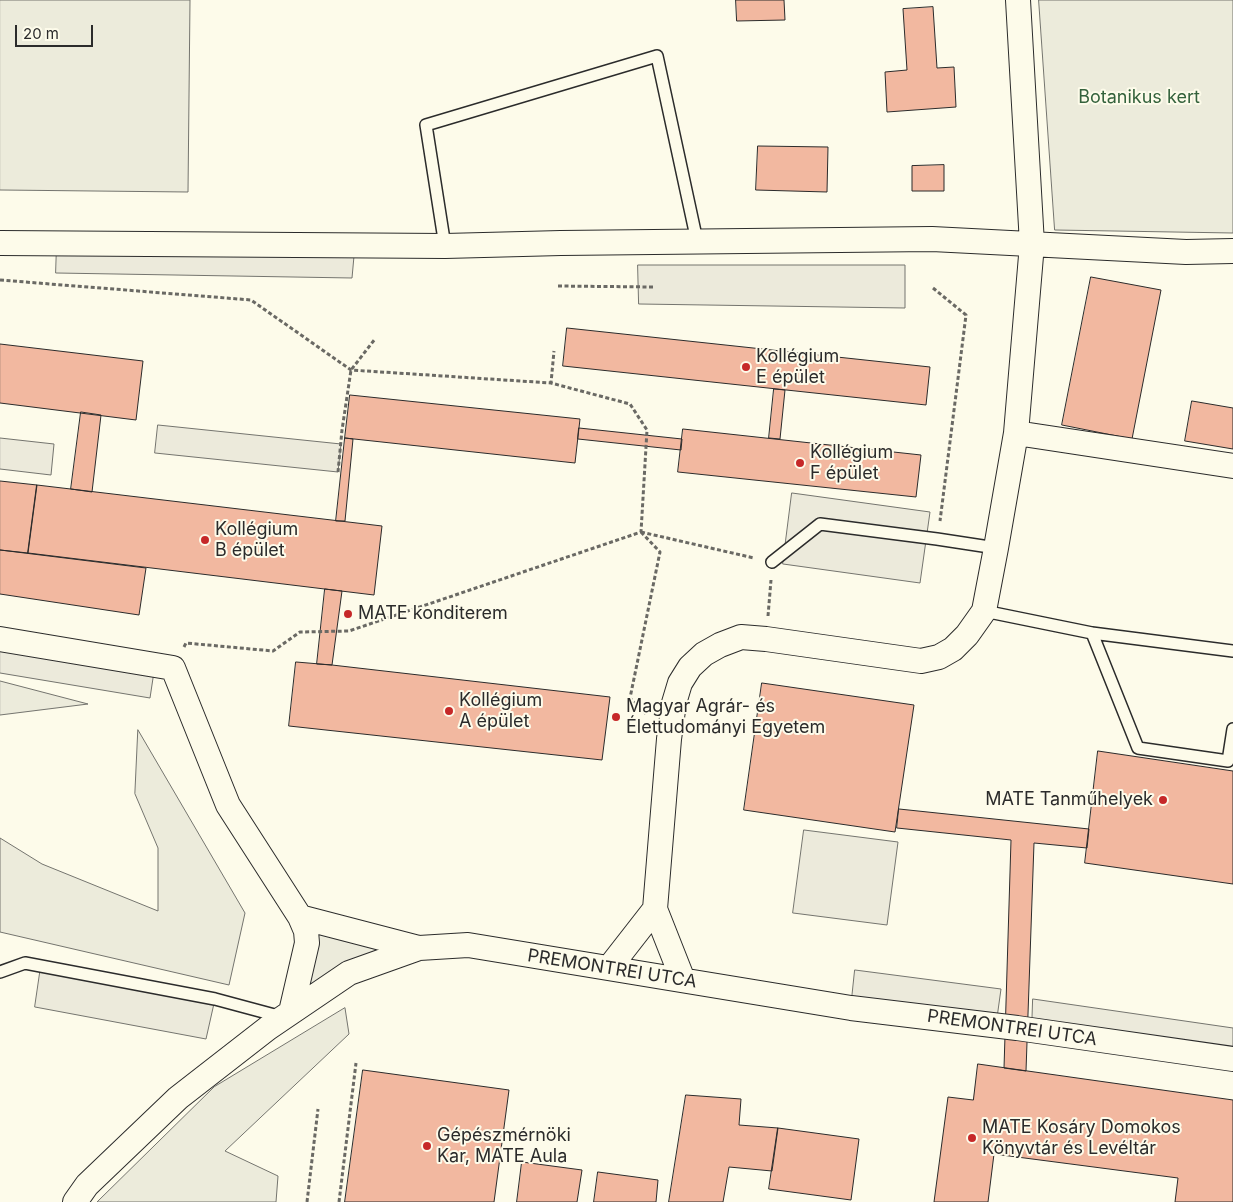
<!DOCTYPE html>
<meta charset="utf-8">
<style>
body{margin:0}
#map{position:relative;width:1233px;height:1202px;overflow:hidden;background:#fdfbea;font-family:Inter,sans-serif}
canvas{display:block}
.scale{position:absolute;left:15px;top:25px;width:78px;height:22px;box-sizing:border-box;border:2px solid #2b2b2b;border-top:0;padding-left:6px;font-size:15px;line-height:18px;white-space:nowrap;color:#2b2b2b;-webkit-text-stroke:4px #fdfbea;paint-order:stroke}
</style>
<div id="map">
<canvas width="1233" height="1202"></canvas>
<div class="scale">20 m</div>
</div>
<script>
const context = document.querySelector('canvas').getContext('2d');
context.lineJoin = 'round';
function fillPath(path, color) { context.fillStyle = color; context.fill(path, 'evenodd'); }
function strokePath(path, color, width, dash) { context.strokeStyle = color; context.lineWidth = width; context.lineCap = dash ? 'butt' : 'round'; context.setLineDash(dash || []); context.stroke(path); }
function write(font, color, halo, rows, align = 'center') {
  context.font = font + ' Inter,sans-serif'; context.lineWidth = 4; context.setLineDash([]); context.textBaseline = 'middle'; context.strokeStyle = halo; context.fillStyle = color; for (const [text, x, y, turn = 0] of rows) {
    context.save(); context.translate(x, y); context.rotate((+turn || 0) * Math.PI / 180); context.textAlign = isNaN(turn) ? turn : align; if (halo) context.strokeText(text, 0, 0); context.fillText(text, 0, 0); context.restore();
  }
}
const green = new Path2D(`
 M0,0H190L188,192L0,190Z
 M1039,0H1233V233L1055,230Z
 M0,681L88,704L0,715Z
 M138,730L245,913L229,985L0,932V838L42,864L158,911V848L135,794Z
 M306,931L419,948L292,1012Z
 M345,1008L349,1034L225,1151L278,1176L276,1202H97L214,1087Z`);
fillPath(green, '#ecebdb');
strokePath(green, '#74746e', 1);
const parking = new Path2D(`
 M57,243L355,245L352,278L56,273Z
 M638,265H905V308L639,304Z
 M158,425L341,444L338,472L155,453Z
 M0,438L54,444L51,475L0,469Z
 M792,493L930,512L920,583L783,564Z
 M0,639L155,665L150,698L0,673Z
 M804,830L898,842L887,925L793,913Z
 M41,966L215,999L206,1039L35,1007Z
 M855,970L1001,989L996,1025L851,1008Z
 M1033,999L1233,1028V1059L1032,1030Z`);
fillPath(parking, '#eceadb');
strokePath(parking, '#74746e', 1);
const building = new Path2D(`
 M736,0H784L785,20L737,21Z
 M933,7L937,68L954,67L956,107L887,112L885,72L907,70L903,9Z
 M758,146L828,147L827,192L756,190Z
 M944,165V191H912V166Z
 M1091,277L1161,290L1132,439L1062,425Z
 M567,328L930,367L926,405L563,366Z
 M0,344L143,361L136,420L0,403Z
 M774,389L785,390L780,439L769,438Z
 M350,395L580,419L575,463L345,438Z
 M1192,401L1233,408V449L1185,441Z
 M81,412L101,415L92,492L71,489Z
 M579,428L682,439L681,450L578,439Z
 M683,429L921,455L916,497L678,472Z
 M345,438L353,439L345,521H336Z
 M0,481L37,485L28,553L0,550Z
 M37,485L382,526L374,595L28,553Z
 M0,550L146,568L139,615L0,594Z
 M325,589L342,591L332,665L317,664Z
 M296,662L332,665L610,697L602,760L289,726Z
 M762,683L914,705L895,832L744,810Z
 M1098,751L1233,771V884L1085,863Z
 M899,809L1089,829L1087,848L1034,843L1026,1071L1004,1068L1011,840L897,828Z
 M978,1064L1233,1100V1202H1175L1178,1178L994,1154L988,1202H934L948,1097L973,1100Z
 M363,1070L509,1090L494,1202H345Z
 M686,1095L741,1099L739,1125L778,1128L772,1171L729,1167L723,1202H669Z
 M778,1128L859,1139L851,1200L769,1189Z
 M522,1162L582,1170L577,1202H517Z
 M598,1172L658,1180L656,1202H594Z`);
fillPath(building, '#f2b8a0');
strokePath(building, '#2b2b2b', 1);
const service = new Path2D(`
 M445,246L426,125L657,56L697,241
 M772,562L820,524L937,539L996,548
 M984,611L1092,633
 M1233,651L1092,633L1138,748L1228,761L1233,729
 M0,972L25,963L215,999L282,1017`);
const minor = new Path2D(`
 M0,243L445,246L561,243L932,239L1186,252L1233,251
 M1016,433L1233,466
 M0,639L173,668L228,805L300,917L306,931L307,943L291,1012
 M655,909L683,980
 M300,917L419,948
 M609,968L655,909L669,739L674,703L680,683L690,667L704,654L720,645L741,637L766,639L921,661L939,657L953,649L967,635L984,611L996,548L1016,433L1032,244L1018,0
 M75,1202L87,1185L178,1098L268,1028L349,973L419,948L468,945L851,1008L1017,1028L1233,1059`);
strokePath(service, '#2b2b2b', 14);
strokePath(minor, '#2b2b2b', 26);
strokePath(new Path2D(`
 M0,280L251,300L351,370L551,383
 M558,286L653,287
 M933,288L966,315L940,521
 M338,472L342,430L351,370L375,339
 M641,532L660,552L630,698L647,715
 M641,532L754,558
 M768,616L771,580
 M184,647L186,643L273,651L300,632L349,631L641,532L647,430L630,404L551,383L554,351
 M307,1202L318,1109
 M339,1202L356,1063`), '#6a6964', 3, [4, 2.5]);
strokePath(service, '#fdfbea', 11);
strokePath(minor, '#fdfbea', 24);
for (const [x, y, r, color] of [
 [746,367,5,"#c62828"],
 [800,463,5,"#c62828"],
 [205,540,5,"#c62828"],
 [348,614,5,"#c62828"],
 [449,711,5,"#c62828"],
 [616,717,5,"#c62828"],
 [1163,800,5,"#c62828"],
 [972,1138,5,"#c62828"],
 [427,1146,5,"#c62828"]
]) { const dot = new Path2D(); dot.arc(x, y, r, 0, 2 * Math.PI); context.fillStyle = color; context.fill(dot); strokePath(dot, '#fdfbea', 2); }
write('18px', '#34623c', '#fdfbea', [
 ["Botanikus kert",1139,98]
]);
write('18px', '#2b2b2b', '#fdfbea', [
 ["Kollégium",756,357],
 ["E épület",756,378],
 ["Kollégium",810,453],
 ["F épület",810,474],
 ["Kollégium",215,530],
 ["B épület",215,551],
 ["MATE konditerem",358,614],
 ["Kollégium",459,701],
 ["A épület",459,722],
 ["Magyar Agrár- és",626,707],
 ["Élettudományi Egyetem",626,728],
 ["MATE Tanműhelyek",1153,800,"right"],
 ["MATE Kosáry Domokos",982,1128],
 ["Könyvtár és Levéltár",982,1149],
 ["Gépészmérnöki",437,1136],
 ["Kar, MATE Aula",437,1157]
], 'left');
write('18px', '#2b2b2b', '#fdfbea', [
 ["PREMONTREI UTCA",612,969,9],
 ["PREMONTREI UTCA",1012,1028,8]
]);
</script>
